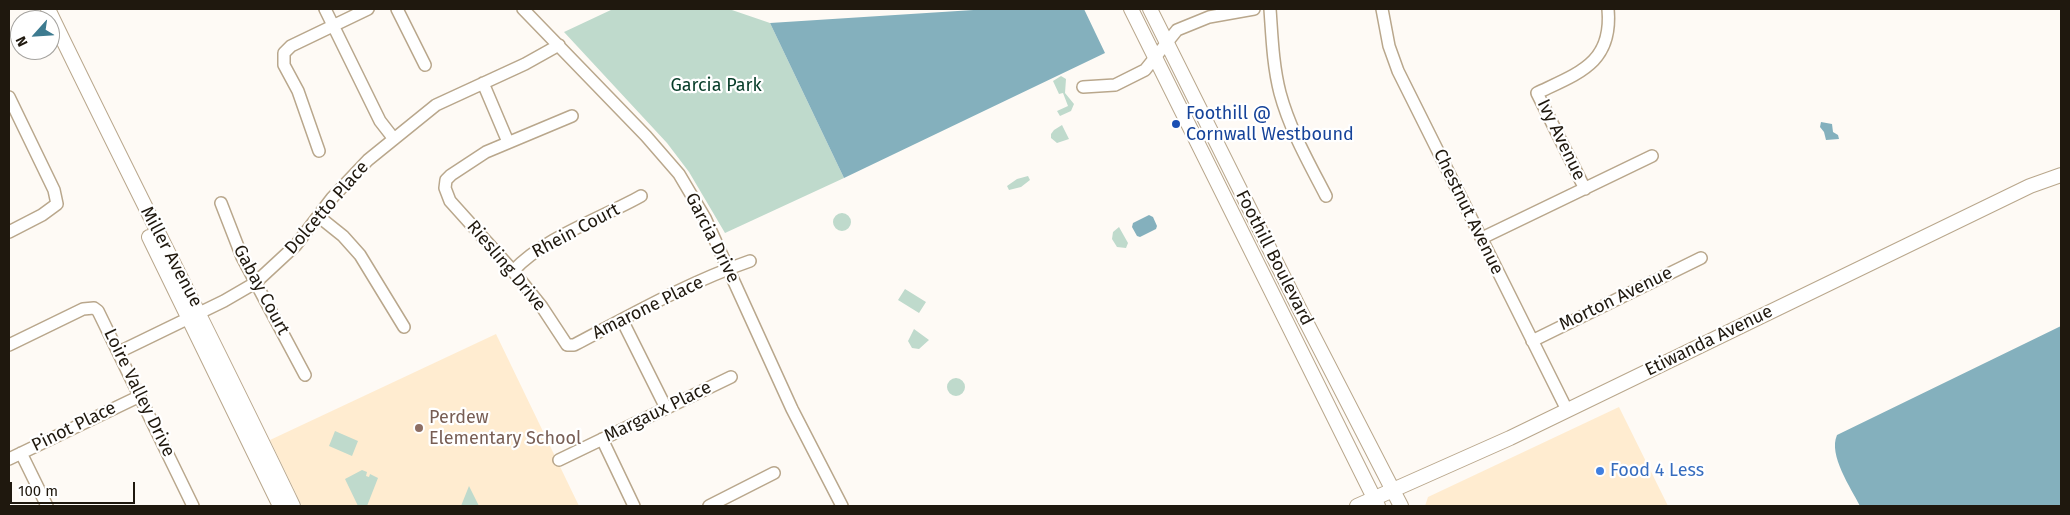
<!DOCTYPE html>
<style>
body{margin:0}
#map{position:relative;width:2070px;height:515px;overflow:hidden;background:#fefaf5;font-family:"Fira Sans",sans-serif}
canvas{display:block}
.frame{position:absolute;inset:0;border:10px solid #1f180e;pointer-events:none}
.north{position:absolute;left:10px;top:10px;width:50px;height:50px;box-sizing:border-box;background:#fff;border:1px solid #a5a39f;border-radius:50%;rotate:244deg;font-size:14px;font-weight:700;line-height:20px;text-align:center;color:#1f180e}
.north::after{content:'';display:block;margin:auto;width:18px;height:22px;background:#3d7b90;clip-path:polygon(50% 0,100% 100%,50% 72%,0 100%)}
.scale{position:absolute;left:10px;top:482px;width:125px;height:22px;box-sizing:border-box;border:2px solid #1f180e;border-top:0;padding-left:6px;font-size:15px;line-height:18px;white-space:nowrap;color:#1f180e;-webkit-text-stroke:4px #fff;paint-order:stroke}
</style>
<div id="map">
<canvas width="2070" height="515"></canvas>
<div class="frame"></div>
<div class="north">N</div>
<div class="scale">100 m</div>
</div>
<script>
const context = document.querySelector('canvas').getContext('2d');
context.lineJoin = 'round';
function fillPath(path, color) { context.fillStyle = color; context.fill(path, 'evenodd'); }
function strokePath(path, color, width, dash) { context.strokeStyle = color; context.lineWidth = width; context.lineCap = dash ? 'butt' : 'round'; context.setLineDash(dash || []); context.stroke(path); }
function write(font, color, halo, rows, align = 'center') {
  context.font = font + ' "Fira Sans",sans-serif'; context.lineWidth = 4.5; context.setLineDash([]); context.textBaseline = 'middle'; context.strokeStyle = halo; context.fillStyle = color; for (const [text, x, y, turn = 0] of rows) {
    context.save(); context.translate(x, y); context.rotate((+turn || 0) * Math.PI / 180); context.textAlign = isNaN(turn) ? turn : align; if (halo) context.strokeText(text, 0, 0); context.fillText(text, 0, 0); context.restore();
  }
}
fillPath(new Path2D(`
 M496,334L579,506H302L270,440Z
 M1619,407L1668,506H1425L1428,497Z`), '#ffecd0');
fillPath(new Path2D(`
 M613,9H729L770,23L844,178L725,233L689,172L667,143L564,32Z
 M1061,76L1066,79L1065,93L1074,104L1071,111L1060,116L1057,111L1068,106L1063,93L1059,94L1053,81Z
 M1062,125L1069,139L1057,143L1051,138V134L1054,130Z
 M1028,176L1030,180L1021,187L1009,190L1007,186L1017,179Z
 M833 222a9 9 0 1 1 18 0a9 9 0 1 1-18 0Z
 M1119,227L1128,243L1126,248L1117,247L1112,239L1113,232Z
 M905,289L926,302L919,313L898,300Z
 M914,329L929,340L919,349L912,348L908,341Z
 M947 387a9 9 0 1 1 18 0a9 9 0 1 1-18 0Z
 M335,431L358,441L352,456L329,446Z
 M362,470L367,472L366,476L369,477L370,474L378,478L367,506H358L345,479Z
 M469,486L479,506H461Z`), '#bfdacc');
fillPath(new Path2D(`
 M989,9H1084L1105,53L844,178L770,23Z
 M1821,122L1832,124L1833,132L1838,135L1839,139L1826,140L1824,132L1820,127Z
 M1149,215L1153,217L1157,226L1156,229L1140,237L1137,236L1132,227L1133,223Z
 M2061,326V506H1860C1851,488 1828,455 1837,435Z`), '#84b0bd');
const minor = new Path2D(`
 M325,9L380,121L394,139
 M397,9L425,65
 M523,9L646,136L679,174L705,218L792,409L842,506
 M1270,9C1272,37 1273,66 1280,93C1290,130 1309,163 1326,196
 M1382,9L1389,46L1398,71L1567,410
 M483,83L508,142
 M1083,87L1115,85L1145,70L1177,30L1209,17L1254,9
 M9,97L54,190L57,204L42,215L9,232
 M572,116L486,152L451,175L446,180L445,188L450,201L513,271L542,307L567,345H574C631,315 689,282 750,261
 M319,151L298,91L284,65V53L291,46L368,9
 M1585,189L1537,93C1579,73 1613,63 1608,9
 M221,203L242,257L305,375
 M318,216L343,236L360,255L404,327
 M1482,238L1652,156
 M513,271C543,238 602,218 641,196
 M622,320L666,408
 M1532,341L1701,258
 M9,345L83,309L94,308L98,311L193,506
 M119,352L224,301L255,283L296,245L332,198L368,160L436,105L525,64L559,45
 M602,439L634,506
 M21,453L47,506
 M9,459L140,396
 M559,460L731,377
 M709,506L774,473`);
const major = new Path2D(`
 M48,9C128,175 213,339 293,506
 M1131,9L1378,506
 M1150,9L1301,312L1401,506
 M149,237L280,506
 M1357,506L1510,438L2030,186L2061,175`);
strokePath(minor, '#b9a78c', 14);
strokePath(major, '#b9a78c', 16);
strokePath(minor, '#fff', 11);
strokePath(major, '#fff', 14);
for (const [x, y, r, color] of [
 [1176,124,5,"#1a4fb4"],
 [419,428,5,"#8d6e63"],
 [1600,471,5,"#3f7fe0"]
]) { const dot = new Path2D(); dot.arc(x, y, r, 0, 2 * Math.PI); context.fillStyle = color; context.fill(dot); strokePath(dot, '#fff', 2); }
write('18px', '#063c28', '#fff', [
 ["Garcia Park",716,86]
]);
write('18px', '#164399', '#fff', [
 ["Foothill @",1186,114],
 ["Cornwall Westbound",1186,135]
], 'left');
write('18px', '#1f180e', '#fff', [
 ["Ivy Avenue",1561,140,64],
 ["Dolcetto Place",327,208,-49],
 ["Chestnut Avenue",1468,212,64],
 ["Rhein Court",576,231,-28],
 ["Garcia Drive",712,238,63],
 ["Miller Avenue",171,257,62],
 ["Foothill Boulevard",1274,258,63],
 ["Riesling Drive",506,266,50],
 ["Gabay Court",261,290,62],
 ["Morton Avenue",1616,299,-26],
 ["Amarone Place",648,308,-26],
 ["Etiwanda Avenue",1709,341,-26],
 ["Loire Valley Drive",139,393,64],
 ["Margaux Place",658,412,-26],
 ["Pinot Place",74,427,-26]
]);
write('18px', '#785e54', '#fff', [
 ["Perdew",429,418],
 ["Elementary School",429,439]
], 'left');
write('18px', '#366cbe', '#fff', [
 ["Food 4 Less",1610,471]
], 'left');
</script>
